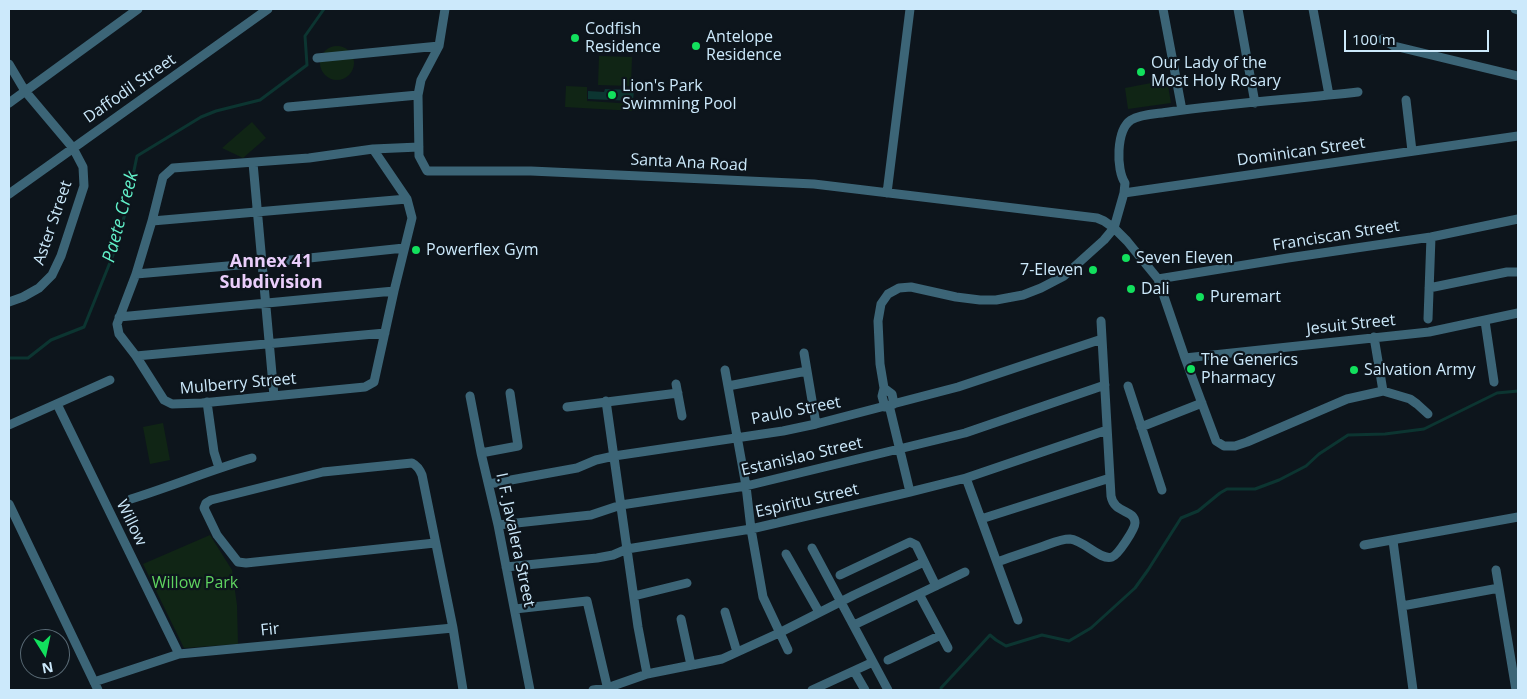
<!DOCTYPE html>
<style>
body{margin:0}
#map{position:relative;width:1527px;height:699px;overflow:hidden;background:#0d151c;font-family:"Open Sans",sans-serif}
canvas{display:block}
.frame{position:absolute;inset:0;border:10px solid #cce9fb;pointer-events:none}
.north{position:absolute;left:20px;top:629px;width:50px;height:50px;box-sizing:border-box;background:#0d151c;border:1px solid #596a75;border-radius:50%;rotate:170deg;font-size:14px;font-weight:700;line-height:20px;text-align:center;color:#cce9fb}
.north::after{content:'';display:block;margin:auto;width:18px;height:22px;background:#12e05d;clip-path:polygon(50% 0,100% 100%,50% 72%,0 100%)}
.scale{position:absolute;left:1344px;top:30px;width:145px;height:22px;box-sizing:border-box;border:2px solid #cce9fb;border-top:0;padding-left:6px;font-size:15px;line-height:18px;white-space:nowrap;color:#cce9fb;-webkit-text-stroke:4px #0d151c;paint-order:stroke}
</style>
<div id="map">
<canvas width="1527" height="699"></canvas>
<div class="frame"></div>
<div class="north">N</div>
<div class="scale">100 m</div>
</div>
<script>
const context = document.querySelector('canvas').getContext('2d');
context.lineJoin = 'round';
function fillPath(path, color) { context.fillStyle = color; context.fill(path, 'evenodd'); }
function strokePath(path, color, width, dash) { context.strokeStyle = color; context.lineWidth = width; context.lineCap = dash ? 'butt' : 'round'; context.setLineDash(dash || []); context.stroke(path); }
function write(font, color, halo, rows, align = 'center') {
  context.font = font + ' "Open Sans",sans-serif'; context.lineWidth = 4.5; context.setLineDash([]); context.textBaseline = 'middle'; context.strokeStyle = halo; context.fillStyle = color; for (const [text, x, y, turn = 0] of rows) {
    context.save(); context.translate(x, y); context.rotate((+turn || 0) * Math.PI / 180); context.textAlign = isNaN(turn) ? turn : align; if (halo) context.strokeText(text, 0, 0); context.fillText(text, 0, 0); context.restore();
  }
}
fillPath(new Path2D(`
 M320 63a17 17 0 1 1 34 0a17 17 0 1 1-34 0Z
 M599,56L632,57L631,86L598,85Z
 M1167,80L1171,103L1128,109L1125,88Z
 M566,86L587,87V101L634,104V111L565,107Z
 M252,122L266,138L243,158L222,148Z
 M163,423L170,460L150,464L143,427Z
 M210,535L232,570L237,605L238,644L184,648L143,564Z`), '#102515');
fillPath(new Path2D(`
 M605,89L634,90L633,101L588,99V91L604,92Z`), '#0c3531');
strokePath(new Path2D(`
 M9,358H28L51,340L84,327L113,255L125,214L137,156L201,117L216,111L260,100L307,65L305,36L324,9
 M941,688L990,635L996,640L1006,646L1042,635L1069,641L1091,628L1135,588L1148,570L1181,518L1198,511L1220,493L1227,489H1255L1279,480L1306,466L1319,454L1348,435L1385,434L1424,429L1497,393L1518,391`), '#0c3531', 3);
strokePath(new Path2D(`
 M445,9L439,46L421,80L418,95L419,156L427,171H531L814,184L1097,218L1104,221L1114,228L1127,241L1158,279L1185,358L1216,441L1224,446H1235L1247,442L1347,399L1383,391L1410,399L1417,404L1428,414
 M1163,9L1182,110
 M1238,9L1255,103
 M1313,9L1329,95
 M1515,9L1518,10
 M1382,39L1394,46L1518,76
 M317,58L439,46
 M9,64L25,91L73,148L83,167L84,186L61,256L52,275L39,288L23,297L9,302
 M1406,100L1412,151
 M9,103L138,9
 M288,107L418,95
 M373,149L407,199L412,218L394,291L374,382L365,387L202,403L172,404L164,400L136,356L119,334L117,324L136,274L152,221L163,177L173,168L309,158L373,149L419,147
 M253,163L274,396
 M887,193L910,9
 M1124,193L1125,183C1116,170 1116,130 1131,120C1141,114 1157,114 1169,112C1231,103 1295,99 1358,92
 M9,194L268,9
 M152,221L407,199
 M136,274L262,263L404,248
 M1158,279L1288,258L1431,237L1518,219
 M1429,288L1507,272H1518
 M119,317L394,291
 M1428,319L1431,237
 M1485,321L1494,382
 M1374,337L1383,391
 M804,353L816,424
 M136,356L385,333
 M1185,358L1429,332L1518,313
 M725,370L746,486L751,529L763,597L788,650
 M676,384L682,416
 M728,386L807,371
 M1128,386L1162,490
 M884,388L892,394L894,404
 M470,396L481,453L498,525L530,690
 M606,401L638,627L647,674
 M207,402L214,452L219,468
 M57,404L179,654
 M889,405L910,492
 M567,407L678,393
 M885,407L882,396L884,388L880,364L878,321L881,304L888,294L899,288L911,287L956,297L980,300H996L1023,295L1041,288L1064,276L1104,240L1114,228L1124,193L1518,136
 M9,425L110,380
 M1141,427L1202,403
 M481,453L518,446L510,393
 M966,478L1018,620
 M489,484L577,468L596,460L614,456L783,431L816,424L958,387L1102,339
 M131,499C172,486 211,470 252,458
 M9,504L98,690
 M981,519L1110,478
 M498,525L591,515L621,505L746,486L965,433L1105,385
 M1393,541L1413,690
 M435,543L246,563L238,562L217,535L204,508L206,503L211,500L323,472L412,463C418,466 420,470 422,475L453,628L463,690
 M1364,545L1518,517
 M812,548L888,690
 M786,554L819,612
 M997,562C1011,557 1026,552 1041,547C1050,544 1060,539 1070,539C1084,540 1100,561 1112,557C1118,555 1135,529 1135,523C1135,509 1114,514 1111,496L1101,321
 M506,567L597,558L613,555L627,549L751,529L910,492L966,478L1107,430
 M1496,570L1516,690
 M840,575L910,542L916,545L936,586
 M919,594L948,648
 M634,596L687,583
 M1402,606L1499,588
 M515,609L587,601L608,690
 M725,612L737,652
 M681,619L691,665
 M854,625L965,572
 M888,660L941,635
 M854,671L865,690
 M94,682L179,654L453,628
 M593,690L607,688L647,674L722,659L779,633L854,595L924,562
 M812,690L873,662`), '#3c6577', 9);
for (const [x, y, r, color] of [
 [575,38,5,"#12e05d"],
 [696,46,5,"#12e05d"],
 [1141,72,5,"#12e05d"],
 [612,95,5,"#12e05d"],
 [416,250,5,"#12e05d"],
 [1126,258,5,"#12e05d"],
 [1093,270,5,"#12e05d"],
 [1131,289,5,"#12e05d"],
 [1200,297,5,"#12e05d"],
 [1191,369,5,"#12e05d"],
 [1354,370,5,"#12e05d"]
]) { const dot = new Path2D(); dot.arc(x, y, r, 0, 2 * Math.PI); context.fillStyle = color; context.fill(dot); strokePath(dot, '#0d151c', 2); }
write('16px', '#cce9fb', '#0d151c', [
 ["Codfish",585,29],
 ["Residence",585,47],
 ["Antelope",706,37],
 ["Residence",706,55],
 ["Our Lady of the",1151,63],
 ["Most Holy Rosary",1151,81],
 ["Lion's Park",622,86],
 ["Swimming Pool",622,104],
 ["Powerflex Gym",426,250],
 ["Seven Eleven",1136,258],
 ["7-Eleven",1083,270,"right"],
 ["Dali",1141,289],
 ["Puremart",1210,297],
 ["The Generics",1201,360],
 ["Pharmacy",1201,378],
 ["Salvation Army",1364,370]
], 'left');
write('16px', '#cce9fb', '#0d151c', [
 ["Daffodil Street",130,89,-35],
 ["Dominican Street",1301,152,-8],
 ["Santa Ana Road",689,163,3],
 ["Aster Street",53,223,-71],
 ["Franciscan Street",1336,236,-9],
 ["Jesuit Street",1351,325,-6],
 ["Mulberry Street",238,384,-5],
 ["Paulo Street",796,411,-11],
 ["Estanislao Street",802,457,-13],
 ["Espiritu Street",807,501,-13],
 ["Willow",131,523,64],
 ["I. F. Javalera Street",515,540,78],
 ["Fir",270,630,-6]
]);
write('16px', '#5fd460', '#0d151c', [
 ["Willow Park",195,583]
]);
write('italic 18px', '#62f2ca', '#0d151c', [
 ["Paete Creek",121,217,-75]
]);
write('bold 18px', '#eacefb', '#0d151c', [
 ["Annex 41",271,262],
 ["Subdivision",271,283]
]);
</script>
